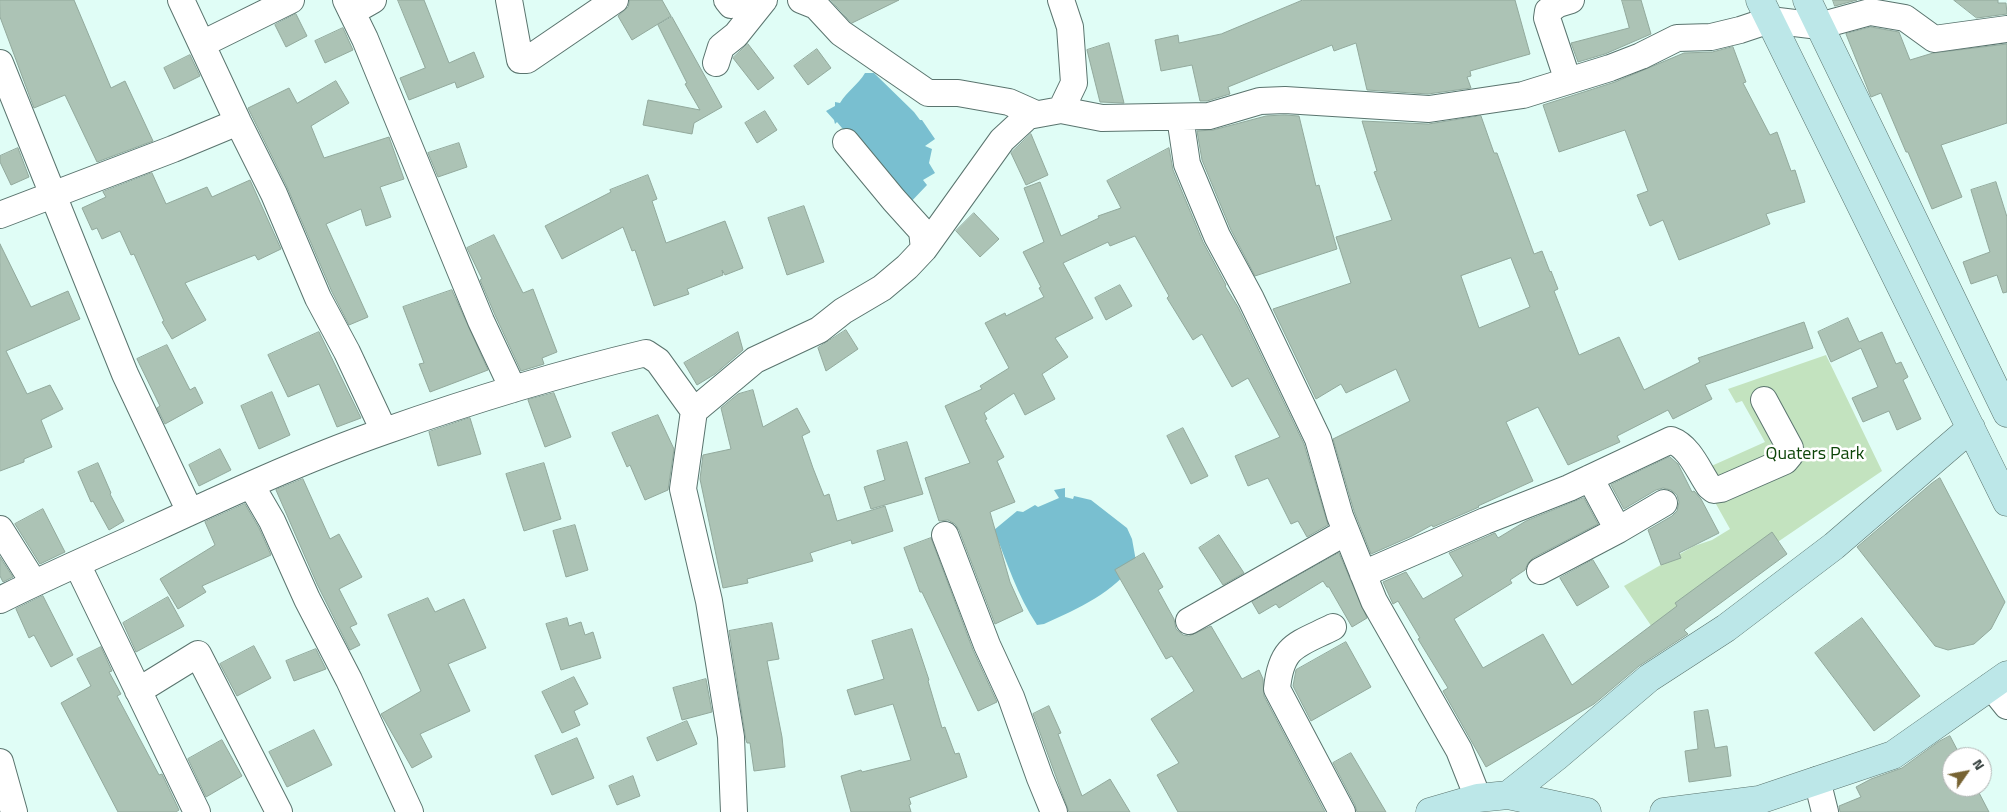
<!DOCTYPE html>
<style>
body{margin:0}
#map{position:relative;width:2007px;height:812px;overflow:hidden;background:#e0fdf6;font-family:"Titillium Web",sans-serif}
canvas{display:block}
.north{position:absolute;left:1942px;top:747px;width:50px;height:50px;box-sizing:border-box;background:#fff;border:1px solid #aeb2b1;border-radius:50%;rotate:57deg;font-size:14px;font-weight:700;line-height:20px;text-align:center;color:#343f3d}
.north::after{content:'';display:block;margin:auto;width:18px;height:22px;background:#776332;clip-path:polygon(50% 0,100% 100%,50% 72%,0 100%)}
</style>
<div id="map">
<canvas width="2007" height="812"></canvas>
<div class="north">N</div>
</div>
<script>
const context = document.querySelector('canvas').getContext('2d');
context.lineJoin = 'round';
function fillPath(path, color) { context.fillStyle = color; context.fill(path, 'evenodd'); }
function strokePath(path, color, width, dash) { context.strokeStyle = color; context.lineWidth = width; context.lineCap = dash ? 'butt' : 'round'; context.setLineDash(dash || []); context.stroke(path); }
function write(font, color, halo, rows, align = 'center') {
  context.font = font + ' "Titillium Web",sans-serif'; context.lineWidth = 5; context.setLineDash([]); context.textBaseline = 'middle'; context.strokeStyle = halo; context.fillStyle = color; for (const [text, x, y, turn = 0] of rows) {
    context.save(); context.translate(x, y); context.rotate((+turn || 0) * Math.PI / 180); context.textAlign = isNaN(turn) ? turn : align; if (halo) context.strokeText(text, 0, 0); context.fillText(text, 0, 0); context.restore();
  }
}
fillPath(new Path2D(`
 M1826,355L1882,471L1710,588L1654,630L1624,586L1694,546L1712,540L1730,529L1698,472L1765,442L1742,401L1736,403L1728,389Z`), '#c3e3bf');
fillPath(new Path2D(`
 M865,73H874L914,112L920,120H922L935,139L925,146L932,149L929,163L935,173L923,180L927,185L907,206L837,122L835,124L834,120L826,111L835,106V102L840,103C847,91 858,85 865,73Z
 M1065,488V497L1073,499L1074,496L1091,500L1127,528L1132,539L1136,561C1114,593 1079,608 1044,624L1037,625C1017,595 1007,562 994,530L1017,511L1023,512L1035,505L1038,507L1059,498L1054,490Z`), '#79bfd0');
const building = new Path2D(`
 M0,0H74L111,88L125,81L153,141L97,162L65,95L34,108L0,17Z
 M398,0H424L449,63L474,52L484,77L457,88L455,82L409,100L400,78L425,68Z
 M630,0H662L671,16L632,40L618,16L628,7Z
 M831,0H899L852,23Z
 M1303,0H1515L1530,54L1470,71L1471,76L1467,77L1471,88L1428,94L1367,90L1356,43L1334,51L1332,45L1228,87L1230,94L1207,101H1200L1192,65L1161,71L1155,40L1178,35L1179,43L1221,34Z
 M1622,0H1641L1651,34L1605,54L1578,62L1571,43L1629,28Z
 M1833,0H1857L1835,6Z
 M1954,0H1998V3H2006L2007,14L1977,18Z
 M296,14L307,36L286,47L275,25Z
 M672,17L722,107L694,123L692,134L643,125L648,100L700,110L685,84L687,83L658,25Z
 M1871,27L1899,32L1910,60L1933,53L2007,44V123L1941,145L1962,197L1932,209L1908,152H1906L1881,93L1871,97L1846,34Z
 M343,28L353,50L325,63L315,41Z
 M1109,43L1124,103L1100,102L1087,50Z
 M748,44L774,78L758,90L733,58Z
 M1733,47L1746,82L1743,83L1770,135L1777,132L1791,171L1795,170L1805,202L1766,214L1770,224L1679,260L1663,220L1650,226L1637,195L1648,191L1625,130L1559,152L1543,105L1615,82L1684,53L1712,52Z
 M817,49L831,68L808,85L794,66Z
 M190,55L200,76L174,89L164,68Z
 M336,81L349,103L311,126L324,158L389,137L404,179L380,187L391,217L366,226L361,209L326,224L368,317L349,325L332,292L287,187L248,108L289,88L297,103Z
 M765,111L777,130L757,143L745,123Z
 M1285,115L1299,116L1316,186L1319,185L1337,249L1255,276L1231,230L1202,160L1197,131L1213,130L1266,116Z
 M1481,116L1494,153H1497L1534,254L1542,251L1550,272L1551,271L1558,289L1554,291L1579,355L1619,337L1644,390L1700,362L1698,358L1804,322L1813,348L1705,385L1712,399L1673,419L1668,410L1617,436L1620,442L1568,465L1538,407L1506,422L1533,481L1478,506L1479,507L1433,527L1432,525L1412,536L1371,554L1354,511L1333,439L1410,401L1396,369L1346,393L1341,384L1316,399L1273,309L1351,283L1336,237L1392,220L1374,172L1377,171L1362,121L1428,124ZM1511,258L1530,307L1479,328L1461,276Z
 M1031,134L1048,175L1026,185L1011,153Z
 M459,143L467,167L438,177L428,153Z
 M18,148L29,177L11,185L0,162V156Z
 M1169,148L1173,170L1203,242L1226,285L1225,286L1238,307L1304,444L1328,525L1307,537L1298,521L1291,524L1268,478L1248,486L1235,456L1280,437L1248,378L1232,387L1202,334L1193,340L1167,298L1169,296L1135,236L1110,246L1108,242L1063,263L1093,318L1055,338L1068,357L1042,374L1055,399L1025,415L1014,393L984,413L987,419L985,420L1004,457L997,461L1015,502L990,512L1010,582L1023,611L995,624L959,530L955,524L948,520L939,521L925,478L970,463L945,406L982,389L980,386L1009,368L985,323L1005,313L1006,316L1044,297L1039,288L1041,287L1023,252L1044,242L1024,188L1040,182L1061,236L1099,218L1098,216L1121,208L1107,181Z
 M152,173L166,204L207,187L212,197L250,180L281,249L258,260L255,255L185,283L206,320L172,339L162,322L164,321L134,254L131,255L120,231L102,239L97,228L92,230L82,208L106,197L103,192Z
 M648,175L657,199L652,201L666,243L725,221L743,268L725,275L722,270L723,275L687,289L689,294L654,306L635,250L632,251L623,227L562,259L545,226L611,192L610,190Z
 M1996,182L2007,217V292L2003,293L1997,275L1971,284L1963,262L1990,252L1971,190Z
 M804,206L824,262L787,275L768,218Z
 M974,213L999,239L980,257L956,231Z
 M494,235L523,293L533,289L557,352L542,358L544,364L521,371L495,315L480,280L482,279L467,248Z
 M0,244L31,307L68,291L80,319L6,351L27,394L50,385L63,409L41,420L52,447L24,459V462L0,471Z
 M1120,285L1132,306L1106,320L1095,298Z
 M452,290L488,370L430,392L419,364L424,363L403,307Z
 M1848,318L1859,342L1882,332L1896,364L1901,362L1908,377L1903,380L1921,419L1897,430L1889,411L1863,422L1852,398L1878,387L1861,348L1831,362L1818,332Z
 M846,330L858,349L826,371L818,348Z
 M319,332L361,418L337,427L319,384L288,397L268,355Z
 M738,332L743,350L715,374L697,385L684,363Z
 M167,345L190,390L195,387L203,403L165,424L157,408L160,406L137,359Z
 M753,390L763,427L797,408L810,432L802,436L813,468L824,496L829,494L837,521L885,506L893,531L852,544L851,540L810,553L813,561L747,579L748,583L723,588L700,479L703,455L731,449L721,408L738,394Z
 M272,392L290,435L259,449L241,406Z
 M554,393L571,437L545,447L528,400Z
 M658,415L674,449L668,490L645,500L630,465L627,467L612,433Z
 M470,418L481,454L438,466L429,432Z
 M1183,428L1208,476L1191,484L1167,436Z
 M907,442L923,494L871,509L864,487L885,480L877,451Z
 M220,449L231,470L199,486L189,465Z
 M1670,457L1678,464L1692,492L1694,491L1701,499L1719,533L1679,553L1681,558L1661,565L1648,530L1672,516L1677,511L1679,502L1677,495L1671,490L1663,488L1656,490L1624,509L1611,485Z
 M98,463L111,493L110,494L124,521L109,530L93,501L91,502L78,472Z
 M544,463L561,519L524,531L506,474Z
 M1940,478L2005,602L1991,629L1974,644L1948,650L1935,646L1857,547L1932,483Z
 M303,479L330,539L339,534L362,577L339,589L357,624L350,627L360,645L350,650L317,584L276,490Z
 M1584,498L1598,524L1533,558L1528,563L1525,570L1510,580L1512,583L1454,619L1483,668L1543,634L1572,685L1677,606L1675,603L1772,532L1787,554L1684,630L1688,634L1639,666L1594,704L1486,767L1443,691L1448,688L1418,639L1420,638L1398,601L1393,604L1383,582L1406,572L1423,599L1463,576L1449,553L1495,533L1498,538L1526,521Z
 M245,504L259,528L271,555L202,586L206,592L178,609L160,579L215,545L205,522Z
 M43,509L65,552L40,564L15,524Z
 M575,525L588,570L566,577L553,531Z
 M1219,535L1244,573L1223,585L1199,548Z
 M931,538L973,650L997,702L978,711L922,592H920L904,548Z
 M1144,553L1163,587L1158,590L1174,619L1176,629L1183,635L1189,636L1211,626L1242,679L1259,670L1263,679L1264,696L1325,812H1178L1157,775L1179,763L1151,719L1194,691L1172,656L1166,659L1115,570Z
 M1339,553L1367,618L1352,627L1329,587H1327L1323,581L1279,608L1276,604L1259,614L1252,602Z
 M0,557L13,577L3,582L0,576Z
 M1593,560L1609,587L1577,606L1560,578Z
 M43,596L73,655L51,667L34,635L29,638L16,609Z
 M168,597L184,626L136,652L123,623Z
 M428,598L435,612L464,599L486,648L448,664L470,711L420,734L432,757L412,768L381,714L421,691L388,615Z
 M567,618L569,626L581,622L585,635L593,632L601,658L561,670L546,624Z
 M1862,618L1920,696L1874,731L1815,653Z
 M772,623L779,659L767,661L782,737L785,767L754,771L750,743H747L746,740L729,631Z
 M912,629L929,680L928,681L942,728L945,727L955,754L959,753L967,777L909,798L911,804L909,805L911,812H851L841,776L861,770L862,772L911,760L893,704L855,715L847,690L884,679L872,641Z
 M1346,642L1371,687L1311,721L1293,686L1296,670Z
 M254,646L271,678L237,696L220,664Z
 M101,647L112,671L109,672L121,694L117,696L159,775L162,774L179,810L176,812H118L61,703L91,686L77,659Z
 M316,649L326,669L294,681L286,661Z
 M574,677L588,704L574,711L580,725L562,733L542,692Z
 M706,679L712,712L682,720L673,688Z
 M1049,706L1061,733L1058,734L1082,796L1110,779L1130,812H1069L1033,714Z
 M1708,710L1715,748L1727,746L1731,776L1689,782L1685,751L1698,749L1694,712Z
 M687,721L697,744L657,761L647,738Z
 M314,730L332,765L287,787L269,752Z
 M1950,736L1961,757H1952V787H1976L1989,812H1840L1839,806L1861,797L1856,787L1871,779L1902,768L1938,742Z
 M577,738L594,778L552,795L535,756Z
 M222,740L242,776L206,797L188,759Z
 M1351,753L1386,812H1357L1355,805L1333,763Z
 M633,776L640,796L617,805L609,786Z`);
fillPath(building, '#acc3b5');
strokePath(building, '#92a99c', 1);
const street = new Path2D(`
 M181,0L238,122L274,194L318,298L347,352L384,431
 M346,0L365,39L481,321L513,389
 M509,0L520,60H527L615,0
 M727,0L731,5L764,0
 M801,0L816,6L841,33L928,93H958L1009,102L1036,114
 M352,12L373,0
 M202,44L291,0
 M0,63L125,374L190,512
 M716,63L721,47L736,35L764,0
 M1568,81L1547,18L1548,11L1558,4L1571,0
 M1061,110L1074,83L1070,27L1061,0
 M1180,117L1187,164L1217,236L1251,299L1318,439L1340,516L1374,601L1459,750L1478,798
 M846,142L894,200L922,231L924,249
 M0,215L173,149L238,122
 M1590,478L1618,530L1664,503
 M251,485L272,521L307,599L349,680L410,812
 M0,529L34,583
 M945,535L987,645L1011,697L1040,778L1054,812
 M77,564L197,812
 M1540,571L1618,530
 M1363,574L1485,521L1569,488L1671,440C1690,447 1698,470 1709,486L1714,490L1721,489L1785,461L1790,455V448L1764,400
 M0,600C44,578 89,558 134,538C216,500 299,461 385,431C470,401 558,374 646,353L658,361L694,411
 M1189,621L1346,532
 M1333,627C1297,645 1281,645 1277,689L1342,812
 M1991,686L2007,706
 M138,691L198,654L279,812
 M0,762L14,812
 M1817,780L1825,812
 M734,812L731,737L709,601L683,489L694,411L755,360L819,330L843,311L882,288L907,267L924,249L1002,140L1028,116L1061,110L1102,118L1209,116L1260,101L1285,100L1429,109L1523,95L1610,68L1641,56L1677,38L1711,37L1740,30L1770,20L1819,26L1870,12L1905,18L1934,39L2007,29`);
const secondary = new Path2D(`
 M1760,0L2007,502
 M1807,0L2007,413
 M1508,795L1556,757L1649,678L1726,628L1834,546L1971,428
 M1430,812L1478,798L1508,795L1587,812
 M1664,812L1759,800L1893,755L2007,675`);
strokePath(street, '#5a746e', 28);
strokePath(secondary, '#5a746e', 29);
strokePath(street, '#fff', 26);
strokePath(secondary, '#bce7e8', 28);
write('18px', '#0d4509', '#fff', [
 ["Quaters Park",1815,455]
]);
</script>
